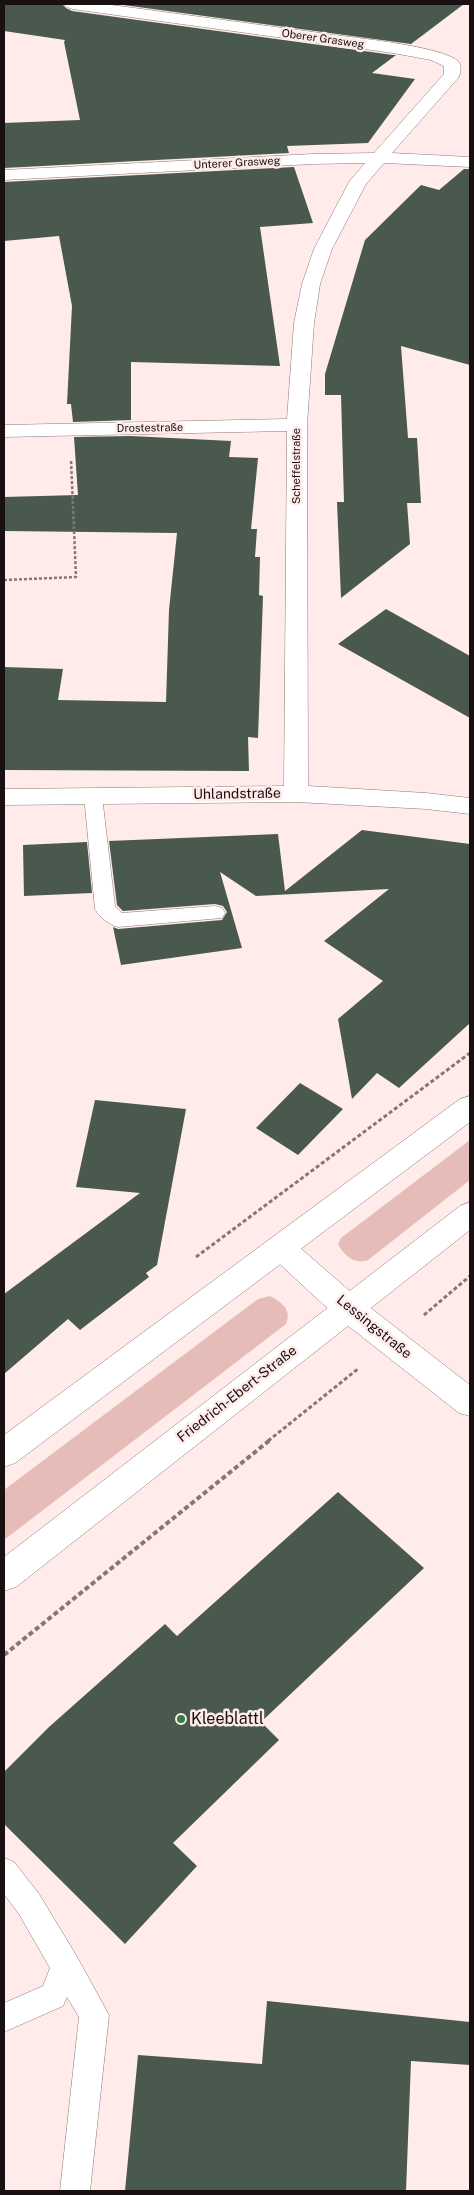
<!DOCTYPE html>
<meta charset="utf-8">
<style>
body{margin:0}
#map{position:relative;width:474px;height:2195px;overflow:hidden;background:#ffebe9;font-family:"Public Sans",sans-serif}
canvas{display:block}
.frame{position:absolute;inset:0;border:5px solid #191111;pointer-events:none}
</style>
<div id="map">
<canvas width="474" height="2195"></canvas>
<div class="frame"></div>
</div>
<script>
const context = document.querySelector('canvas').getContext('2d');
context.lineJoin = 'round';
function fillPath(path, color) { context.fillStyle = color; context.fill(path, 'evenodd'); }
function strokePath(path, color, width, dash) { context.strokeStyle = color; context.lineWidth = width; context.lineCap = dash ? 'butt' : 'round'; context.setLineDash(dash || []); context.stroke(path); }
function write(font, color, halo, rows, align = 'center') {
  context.font = font + ' "Public Sans",sans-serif'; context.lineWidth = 5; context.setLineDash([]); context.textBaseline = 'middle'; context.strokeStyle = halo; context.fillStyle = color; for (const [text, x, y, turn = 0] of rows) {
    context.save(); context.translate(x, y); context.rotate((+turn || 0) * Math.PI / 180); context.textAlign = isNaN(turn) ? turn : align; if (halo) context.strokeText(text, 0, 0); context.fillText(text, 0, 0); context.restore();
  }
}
fillPath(new Path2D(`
 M470,1140V1180L368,1260C355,1265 344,1256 338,1244L341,1238Z
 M270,1296C282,1303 292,1309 286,1324L4,1540V1490L258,1299Z`), '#e5bcb8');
fillPath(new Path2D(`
 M4,4H62L66,8L72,11L393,55H396L372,73L415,79L368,143L287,146L289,153L4,168V123L80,120L64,42L65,40L4,31Z
 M116,4H464L411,44Z
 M294,167L313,223L260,227L280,366L131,362V420L73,422L71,404H67L72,306L59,236L4,241V182Z
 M464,169H470V365L401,346L408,438H417L421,503H407L410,544L341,598L337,502H344L341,395H325V374L365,240L421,185L439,190Z
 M131,436L231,441L229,457L258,458L251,529H257L255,557H260L259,595L263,596L258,738L248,737L249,771L4,770V667L63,669L58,700L166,702L169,610L177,533L4,531V497L78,495L74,437Z
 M386,609L470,656V718L338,644Z
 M362,830L470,844V1023L399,1088L377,1073L352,1099L338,1019L383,981L324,941L389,889L256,896L220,872L242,948L121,965L113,927L118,929L222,920L227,912L223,906L215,904L123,911L117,905L109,841L278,834L285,891Z
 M87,842L92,893L24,896L23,845Z
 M300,1083L343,1109L298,1155L256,1128Z
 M95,1100L186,1109L157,1265L146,1273L149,1277L80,1330L68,1319L4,1374V1294L140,1193L76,1187Z
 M338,1492L424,1568L261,1722L279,1740L173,1843L197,1866L125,1944L4,1824V1772L49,1727L165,1624L177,1636Z
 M267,2001L470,2022V2065L411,2061L406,2191H125L138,2055L262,2064Z`), '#4a594d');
const service = new Path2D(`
 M93,790L100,791L102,796L115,906L122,913L215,906L222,908L225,913L222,918L118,927C109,924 100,918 95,909L84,796L86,791Z
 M4,1858L14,1862L39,1894L76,1955L109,2015L90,2191H60L79,2017L67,1997L63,2006L4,2032V2003L43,1986L50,1968L19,1914L4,1894Z`);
const minor = new Path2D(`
 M64,4H104C179,14 253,24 328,34C354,38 441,46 458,61C462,65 461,74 458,78L392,153L470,157V167L384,163L366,184L332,249L320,284L314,323L307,425L308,786L426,793L470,798V814L426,809L296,802L4,805V789L284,786L287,431L4,437V425L287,419L294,323L302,284L314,249L349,182L365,163L313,164L4,180V170L313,154L374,153L444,74V66L431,60L393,53L72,9L67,7Z
 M281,1236L291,1240L359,1299L470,1385V1416L459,1413L337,1317L271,1256L266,1248L271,1240Z`);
const tertiary = new Path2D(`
 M470,1096V1122L15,1463L4,1467V1435L460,1099Z
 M470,1202V1230L16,1587L4,1591V1557L460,1206Z`);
strokePath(service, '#8d7876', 1);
strokePath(minor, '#8d7876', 1);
strokePath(tertiary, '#8d7876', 1);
strokePath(new Path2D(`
 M4,580L76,577L71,460`), '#847776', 2.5, [3, 2]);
strokePath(new Path2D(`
 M196,1257L470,1053
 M424,1315L470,1276
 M268,1441L359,1368`), '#847776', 3, [4, 2.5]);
strokePath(new Path2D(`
 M4,1655L270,1440`), '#847776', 4, [5, 3]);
fillPath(service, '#fff');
fillPath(minor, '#fff');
fillPath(tertiary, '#fff');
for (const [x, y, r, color] of [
 [181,1719,5,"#337b48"]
]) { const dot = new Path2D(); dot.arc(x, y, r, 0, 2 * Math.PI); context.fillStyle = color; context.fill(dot); strokePath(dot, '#ffebe9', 2); }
write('11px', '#191111', '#ffebe9', [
 ["Oberer Grasweg",323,39,8],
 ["Unterer Grasweg",237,163,-3],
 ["Drostestraße",150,428,-1],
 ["Scheffelstraße",297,466,-90]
]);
write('14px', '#191111', '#ffebe9', [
 ["Uhlandstraße",237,794,-1],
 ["Lessingstraße",374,1327,39],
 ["Friedrich-Ebert-Straße",237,1394,-38]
]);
write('16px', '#191111', '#ffebe9', [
 ["Kleeblattl",191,1719]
], 'left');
</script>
